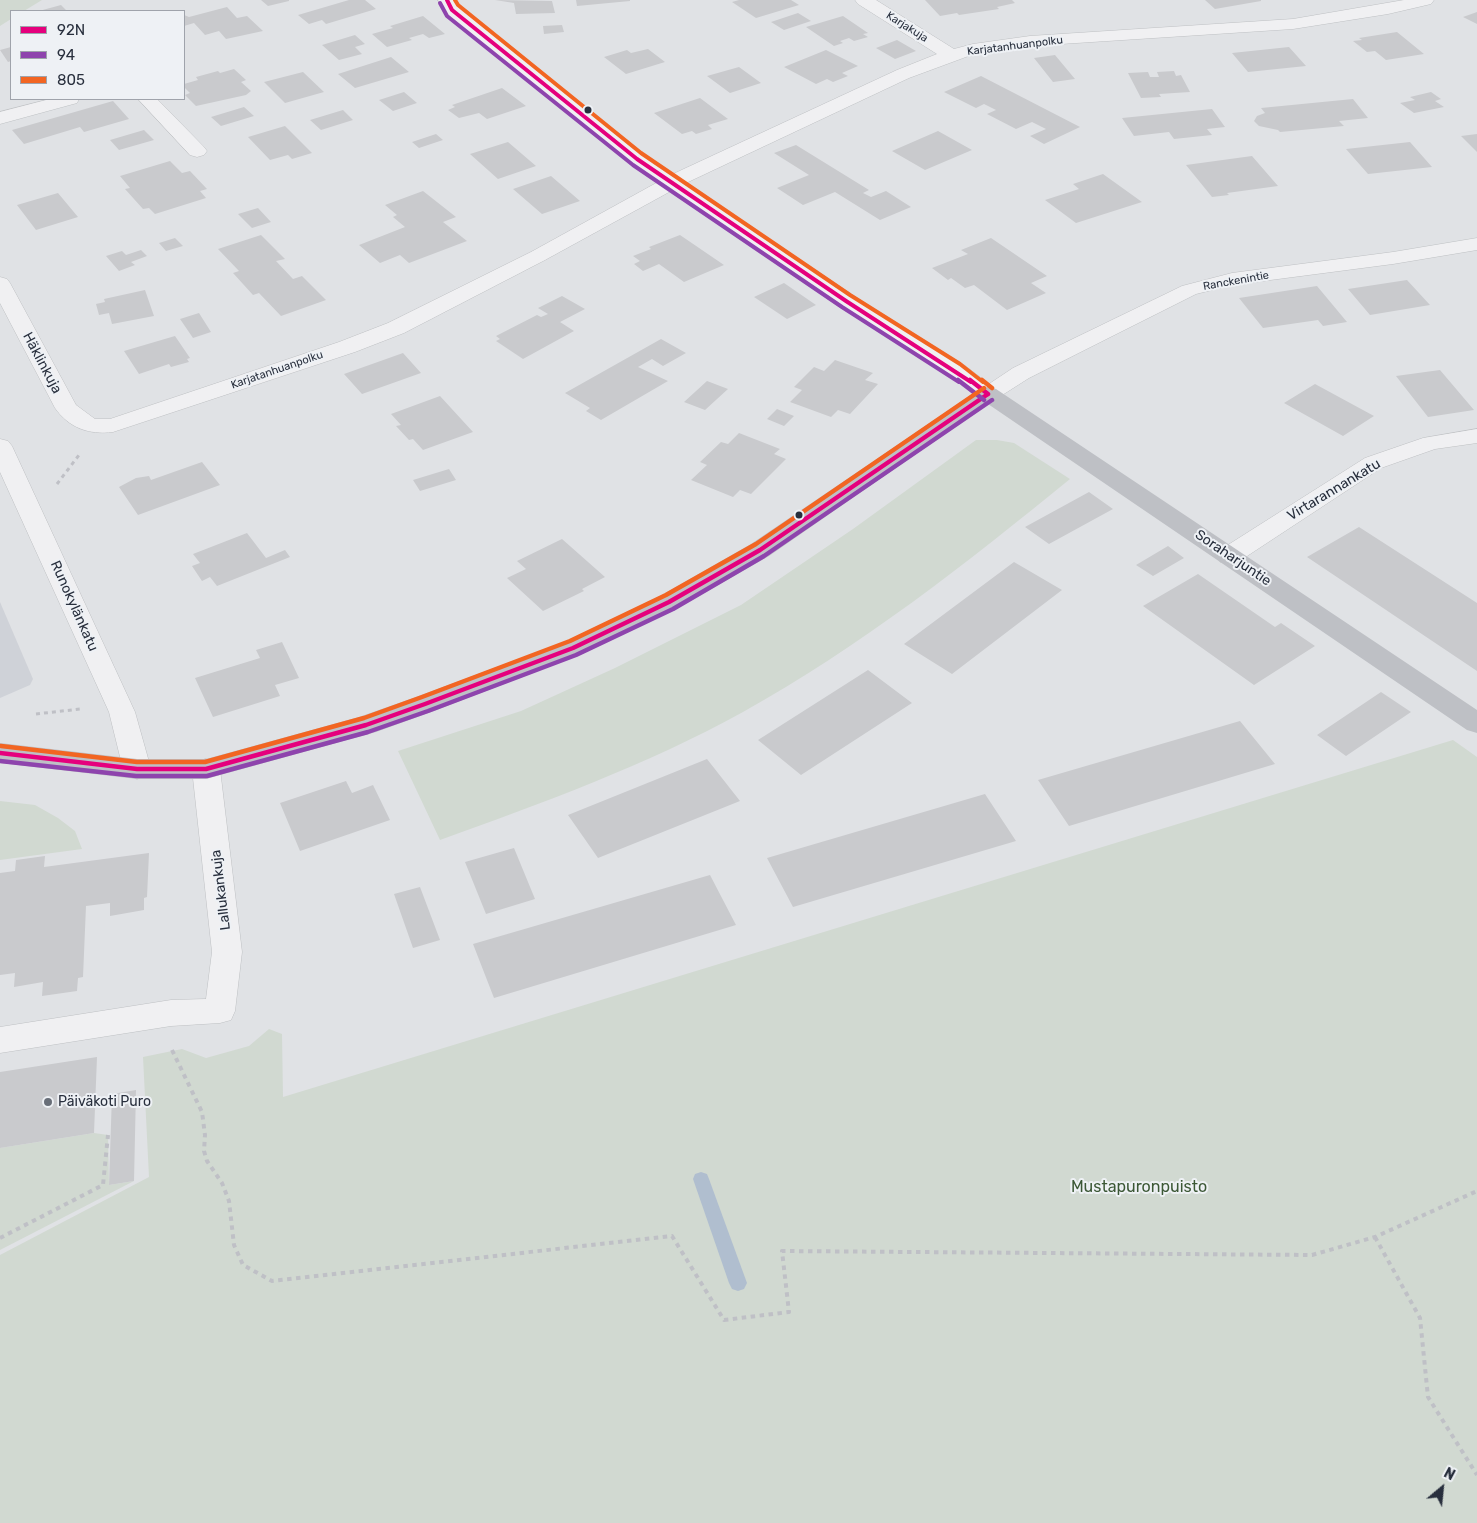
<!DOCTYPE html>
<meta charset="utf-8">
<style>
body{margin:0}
#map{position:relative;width:1477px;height:1523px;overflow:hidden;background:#e0e2e5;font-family:Rubik,sans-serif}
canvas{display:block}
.legend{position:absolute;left:10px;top:10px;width:175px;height:90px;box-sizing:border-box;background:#eef1f5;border:1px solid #9fa3ab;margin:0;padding:6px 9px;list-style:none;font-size:15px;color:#282f3d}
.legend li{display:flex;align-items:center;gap:10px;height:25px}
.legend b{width:25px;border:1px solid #9fa3ab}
.north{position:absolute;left:1417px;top:1463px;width:50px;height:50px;-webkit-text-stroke:4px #eef1f5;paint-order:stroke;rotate:28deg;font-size:14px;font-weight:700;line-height:20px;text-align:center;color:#282f3d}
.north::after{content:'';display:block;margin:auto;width:18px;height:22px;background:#282f3d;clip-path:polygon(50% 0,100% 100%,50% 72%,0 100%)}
</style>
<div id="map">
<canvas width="1477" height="1523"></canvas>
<ul class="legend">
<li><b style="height:6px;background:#e5007d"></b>92N</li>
<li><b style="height:6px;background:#8e44ad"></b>94</li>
<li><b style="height:6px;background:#f26522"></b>805</li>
</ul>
<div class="north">N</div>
</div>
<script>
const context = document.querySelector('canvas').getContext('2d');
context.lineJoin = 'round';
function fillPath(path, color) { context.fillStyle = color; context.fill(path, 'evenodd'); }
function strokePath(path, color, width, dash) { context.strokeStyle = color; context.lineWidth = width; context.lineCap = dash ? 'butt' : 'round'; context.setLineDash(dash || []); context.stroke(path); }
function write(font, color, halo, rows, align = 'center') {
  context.font = font + ' Rubik,sans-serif'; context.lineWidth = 4; context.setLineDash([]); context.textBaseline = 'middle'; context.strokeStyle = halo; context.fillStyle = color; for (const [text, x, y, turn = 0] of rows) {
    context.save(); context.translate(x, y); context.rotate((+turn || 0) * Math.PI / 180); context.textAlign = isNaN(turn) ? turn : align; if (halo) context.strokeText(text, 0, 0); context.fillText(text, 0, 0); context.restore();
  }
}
fillPath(new Path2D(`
 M0,602L33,679L30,685L0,698Z`), '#cfd2d8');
fillPath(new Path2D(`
 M0,0H42L24,11H11V19L0,26Z
 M976,440H997L1014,443L1070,479C967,563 860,647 743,712C647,765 543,803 440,840L398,751L521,711L615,668L741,605L853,529Z
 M1453,740L1477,757V1523H0V1255L149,1177L143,1057L182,1049L206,1058L249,1046L269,1029L282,1034L283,1097Z
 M0,801L35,805L58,818L75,831L82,849L0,860Z
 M94,1133L108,1135L109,1185L134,1181L0,1250V1148Z`), '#d1d9d1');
fillPath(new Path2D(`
 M701,1172L707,1174L709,1179L747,1283L744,1289L738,1291L732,1289L729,1283L693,1179L695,1174Z`), '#b0becf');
fillPath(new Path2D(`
 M261,0H289V1L268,6Z
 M349,0H365L376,9L326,24L322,20L309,24L298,15Z
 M495,0L552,1L555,13L516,14L514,3Z
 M576,0H630V1L577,6Z
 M739,0H791L799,5L756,18L732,2Z
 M925,0H1012L1015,3L997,7L999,9L959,15L957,13L940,16Z
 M1205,0H1261V1L1215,9Z
 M61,5L67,11H39Z
 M227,7L237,18L247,16L263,31L226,39L219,31L205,35L194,23L184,26V15L189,17Z
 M1477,12V24L1463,17Z
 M798,13L811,21L784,30L771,22Z
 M423,16L445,34L429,38L423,34L409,38L412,40L387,47L372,34L393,28L390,26Z
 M843,16L868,33L863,34L868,37L854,41L849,38L840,41L843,43L834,46L806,27Z
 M562,25L564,32L544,34L543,26Z
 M1397,32L1424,54L1386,60L1375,51L1367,52L1353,41L1362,40L1359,38Z
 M355,35L365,44L355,47L362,54L339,60L322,45Z
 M897,40L916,51L895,59L876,48Z
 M11,47V61L8,62L0,50Z
 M1289,47L1306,66L1248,72L1232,53Z
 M648,49L665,62L626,74L604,57L627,50L631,53Z
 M826,50L858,66L842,73L848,76L833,82L827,79L816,84L784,67Z
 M1055,55L1075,79L1053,82L1034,58Z
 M391,57L409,72L355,88L338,74Z
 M739,67L761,83L730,93L707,76Z
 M234,69L246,80L241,82L251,91L246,95L196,106L185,95L190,93L184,87V84L198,80L196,77L218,71L220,73Z
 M1174,71L1176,76L1181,75L1190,92L1159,94L1161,97L1141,98L1128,73L1148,72L1150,77H1159L1157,72Z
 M303,72L324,92L285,103L264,82Z
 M981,76L1080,127L1044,144L1030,136L1046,129L1032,122L1016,129L987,114L996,110L984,104L976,108L944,92Z
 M502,88L526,106L487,119L479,113L459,118L448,110L455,107L452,105Z
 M404,92L417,103L393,111L379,100Z
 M1431,92L1441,99L1435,101L1444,107L1414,113L1400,103L1415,100L1410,97Z
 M700,98L728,119L708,125L712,129L696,134L692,131L682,134L654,113Z
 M1353,99L1368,118L1339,121L1344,126L1280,132L1278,130L1259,126L1254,121L1257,116L1265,113L1261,108Z
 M113,101L129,119L84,132L80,127L24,144L12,130Z
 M244,107L254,116L221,126L211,117Z
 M1212,109L1225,127L1207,129L1212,135L1174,139L1169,132L1134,136L1122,118Z
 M343,110L353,120L321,130L310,120Z
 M285,126L312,153L292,159L288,155L270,160L248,137Z
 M144,130L154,140L119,150L110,140Z
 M938,131L972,150L925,170L892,151Z
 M436,134L443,140L419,148L412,142Z
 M1477,134V152L1461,136Z
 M508,142L536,166L498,179L470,154Z
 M1410,142L1432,167L1368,174L1346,149Z
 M796,145L869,190L863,193L871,197L886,191L911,207L880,220L835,192L803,205L777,188L809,175L774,153Z
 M1252,156L1278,186L1227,193L1229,195L1212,197L1186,165Z
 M170,161L182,173L190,171L207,189L200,191L206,198L155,214L149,208L143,209L125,189L130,188L120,176Z
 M1103,174L1142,202L1076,223L1045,200L1079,189L1073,184Z
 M551,176L580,201L542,214L513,189Z
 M423,191L456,217L443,222L467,241L409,263L400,255L380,263L359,245L405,227L393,217L397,215L385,205Z
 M58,193L78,217L36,230L17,205Z
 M258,208L271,222L252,228L238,214Z
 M261,235L285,259L276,261L293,279L302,276L326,300L281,316L259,293L253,295L233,273L239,271L218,249Z
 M680,235L724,265L684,282L659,264L643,271L634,264L640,261L633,256L651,249L649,247Z
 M175,238L183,246L166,251L159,243Z
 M991,238L1047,276L1031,283L1046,293L1007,310L974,285L965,288L951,278L948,280L932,268L968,254L961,250Z
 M141,250L147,256L131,262L135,265L119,271L106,256L122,251L126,255Z
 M1407,280L1430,305L1370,315L1348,289Z
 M784,283L816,305L787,319L754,297Z
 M1317,286L1347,322L1323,326L1318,320L1263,328L1239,298Z
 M145,290L154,316L112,324L109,313L99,315L96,304L105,302L104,299Z
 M562,296L585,309L560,322L574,331L523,359L496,341L500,339L496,336L537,315L541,317L548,314L538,308Z
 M199,313L211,332L193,338L180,319Z
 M175,336L190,358L187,359L189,362L171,367L169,364L139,374L124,351Z
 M661,339L686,353L663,366L652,359L638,367L668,381L601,420L586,411L590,408L565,393Z
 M403,353L421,373L362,394L344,374Z
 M835,360L873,373L865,380L878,384L850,414L838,410L831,417L790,402L802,390L794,387L814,367L824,371Z
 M1440,370L1474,410L1428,417L1396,376Z
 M707,381L728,389L705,410L684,402Z
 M1315,384L1374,416L1343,436L1284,403Z
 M440,396L473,432L423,450L413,439L409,440L396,426L401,425L391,414Z
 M777,409L794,416L784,426L767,419Z
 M739,433L780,449L774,454L786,459L751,494L740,490L733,497L691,480L707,465L700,462L721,442L728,444Z
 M202,462L220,485L138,515L119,487L136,478L149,476L151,480Z
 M449,469L456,480L420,491L413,480Z
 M1089,492L1113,509L1049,544L1025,527Z
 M1359,527L1477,603V671L1307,557Z
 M247,533L266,558L285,550L290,557L217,586L210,577L202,581L192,566L200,563L193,554Z
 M562,539L605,577L582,589L584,591L543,611L507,578L526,569L517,561Z
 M1168,546L1184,558L1153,576L1136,565Z
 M1014,562L1062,590L952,674L904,644Z
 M1198,574L1275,627L1281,623L1315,646L1254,685L1143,606Z
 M282,642L299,678L275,685L280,696L213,717L195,678L260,658L256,650Z
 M868,670L912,703L801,775L758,740Z
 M1381,692L1411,712L1346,756L1317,735Z
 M1240,721L1275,764L1069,826L1038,780Z
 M707,759L740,801L598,858L568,815Z
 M346,781L352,793L373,785L390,820L300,851L280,803Z
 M985,794L1016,841L793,907L767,858Z
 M514,848L535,899L486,914L465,862Z
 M149,853L147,897L144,898V910L110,916V903L86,906L83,977L78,978L77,991L42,996L43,982L14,987L15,973L0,975V873L15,871L16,860L45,856L44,867Z
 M710,875L736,925L494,998L473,944Z
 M420,887L440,940L413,948L394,894Z
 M97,1057L94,1133L0,1148V1072Z
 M136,1090L134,1181L109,1185L112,1094Z`), '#c9cacd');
const street = new Path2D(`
 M438,0H456L459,7L644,155L673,174L897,70L937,54L858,4L855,0H876L954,49L973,44L1030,36L1293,19L1404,0H1434L1431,4L1388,14L1293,29L1030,46L974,54L909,78L686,183L854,296L964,365L989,384L1013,368L1182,286L1232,273L1393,252L1477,238V250L1393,264L1232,285L1196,294L1029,378L996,399L988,401L980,399L948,375L838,306L671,191L545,260L404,333L355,352L113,432C89,435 69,428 55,408L0,303V277L7,279L10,283L76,405L95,419H110L339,342L388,323L531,252L658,182L630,163L446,14Z
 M50,99H79L77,103L0,124V112Z
 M138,99H157L204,147L207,151L204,155L197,157L190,155Z
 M1477,429V443L1435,449L1381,468L1238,562L1229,564L1220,562L1217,556L1220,550L1365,458L1423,438Z
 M0,439L8,441L12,446L135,712L151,769L147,776L137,779L127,776L123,769L109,712L0,472Z
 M206,759L216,762L220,769L242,952L235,1011L231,1020L220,1023L171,1026L0,1053V1027L171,1000L206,999L212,952L192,769L196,762Z`);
strokePath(street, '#bec0c3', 1);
strokePath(new Path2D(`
 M57,484L79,455
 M36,714L80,709`), '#bfc0c6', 3, [4, 4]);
strokePath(new Path2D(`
 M172,1050L202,1112L205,1135L204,1151L207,1161L222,1183L229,1201L234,1245L243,1265L272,1281L672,1236L724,1320L789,1312L782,1251L1312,1255L1375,1237L1477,1191
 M1375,1237L1420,1318L1428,1397L1477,1475
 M0,1238L103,1185L108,1135`), '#bfc0c6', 4, [4.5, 4.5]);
fillPath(street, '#f0f0f2');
fillPath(new Path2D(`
 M988,387L996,389L1477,710V733L1467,730L988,404L769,556L678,608L582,654L434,711L376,732L206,779H137L0,763V743L137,759H206L359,717L416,697L564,642L660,596L751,544L980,389Z`), '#bec0c5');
strokePath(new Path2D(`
 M447,0L452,10L637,159L846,301L971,382`), '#e5007d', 4);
strokePath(new Path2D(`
 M970,380L988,394
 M0,753L137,769H206L366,725L425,704L573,648L669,602L760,550L988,394`), '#e5007d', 4.5);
strokePath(new Path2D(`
 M440,3L447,16L633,165L842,307L959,382`), '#8e44ad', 4);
strokePath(new Path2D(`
 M958,380L984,400
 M0,761L136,776H207L368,732L428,711L576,655L673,609L764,556L992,400`), '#8e44ad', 4.5);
strokePath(new Path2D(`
 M455,0L458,5L641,153L850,295L960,364L983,382`), '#f26522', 4);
strokePath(new Path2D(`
 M982,380L992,388
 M1,746L137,762H205L364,718L422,697L570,641L666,595L756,544L984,388`), '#f26522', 4.5);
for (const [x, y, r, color] of [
 [588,110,4.5,"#282f3d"],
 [799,515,4.5,"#282f3d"],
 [48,1102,5,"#686e78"]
]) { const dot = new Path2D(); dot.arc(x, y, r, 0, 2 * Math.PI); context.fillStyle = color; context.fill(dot); strokePath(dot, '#eef1f5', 2); }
write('11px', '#282f3d', '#eef1f5', [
 ["Karjakuja",907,27,32],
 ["Karjatanhuanpolku",1015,46,-7],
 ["Ranckenintie",1236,281,-10],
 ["Karjatanhuanpolku",277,370,-19]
]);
write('14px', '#282f3d', '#eef1f5', [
 ["Häklinkuja",42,363,62],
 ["Virtarannankatu",1334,490,-31],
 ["Soraharjuntie",1233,558,34],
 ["Runokylänkatu",74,606,66],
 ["Lallukankuja",221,890,-97]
]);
write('14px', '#282f3d', '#eef1f5', [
 ["Päiväkoti Puro",58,1102]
], 'left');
write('16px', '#3c5836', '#eef1f5', [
 ["Mustapuronpuisto",1139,1187]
]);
</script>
